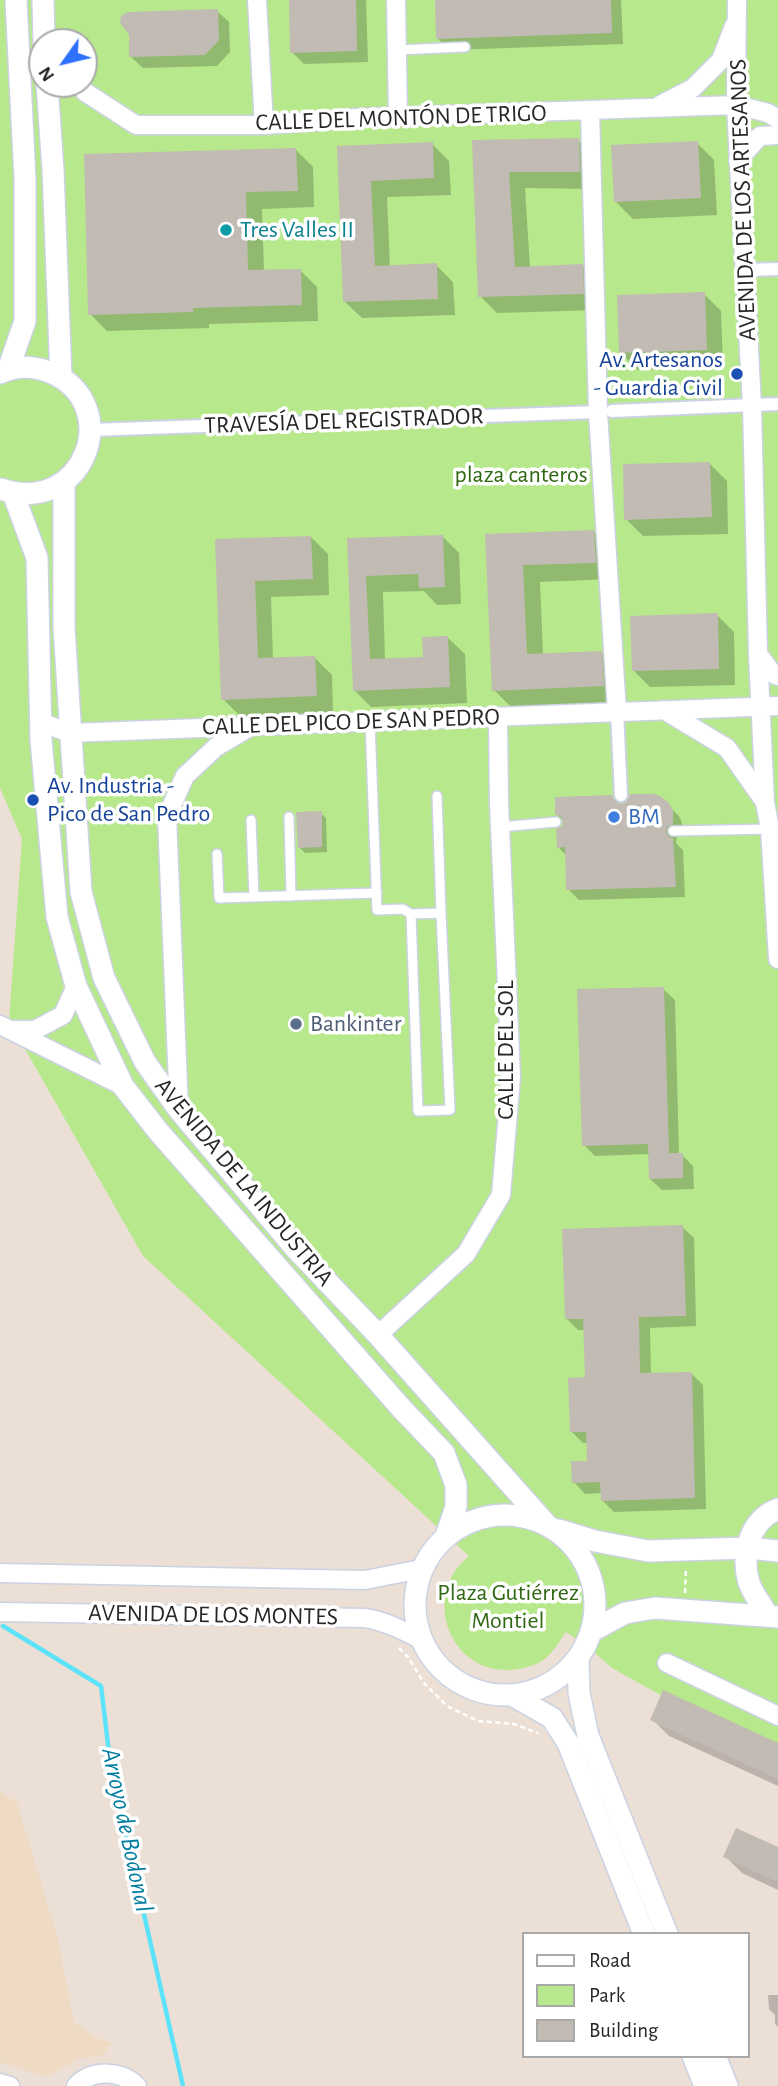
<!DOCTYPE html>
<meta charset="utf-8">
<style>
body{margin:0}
#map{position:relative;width:778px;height:2086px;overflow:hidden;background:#ebdfd6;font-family:"Alegreya Sans",sans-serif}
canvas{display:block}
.legend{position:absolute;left:522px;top:1932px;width:228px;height:126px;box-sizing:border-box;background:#fff;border:2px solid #a9a9a9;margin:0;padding:9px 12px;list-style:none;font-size:21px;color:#272727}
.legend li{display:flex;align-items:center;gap:14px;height:35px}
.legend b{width:35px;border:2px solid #a9a9a9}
.north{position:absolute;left:28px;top:28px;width:70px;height:70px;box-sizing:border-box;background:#fff;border:2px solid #a9a9a9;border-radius:50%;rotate:236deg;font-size:19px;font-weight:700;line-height:28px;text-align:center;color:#272727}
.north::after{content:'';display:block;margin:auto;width:24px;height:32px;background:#2f70ff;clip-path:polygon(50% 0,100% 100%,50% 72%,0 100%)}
</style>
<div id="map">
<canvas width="778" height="2086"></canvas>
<ul class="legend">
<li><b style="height:9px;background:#fff"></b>Road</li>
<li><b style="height:19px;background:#b7e88c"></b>Park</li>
<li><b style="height:19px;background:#c2bbb3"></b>Building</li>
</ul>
<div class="north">N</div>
</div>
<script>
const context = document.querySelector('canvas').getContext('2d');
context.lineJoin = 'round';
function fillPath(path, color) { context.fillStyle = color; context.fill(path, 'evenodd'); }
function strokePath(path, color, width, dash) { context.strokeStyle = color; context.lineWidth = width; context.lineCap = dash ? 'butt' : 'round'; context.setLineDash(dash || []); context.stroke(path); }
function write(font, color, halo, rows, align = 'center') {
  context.font = font + ' "Alegreya Sans",sans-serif'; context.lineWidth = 7; context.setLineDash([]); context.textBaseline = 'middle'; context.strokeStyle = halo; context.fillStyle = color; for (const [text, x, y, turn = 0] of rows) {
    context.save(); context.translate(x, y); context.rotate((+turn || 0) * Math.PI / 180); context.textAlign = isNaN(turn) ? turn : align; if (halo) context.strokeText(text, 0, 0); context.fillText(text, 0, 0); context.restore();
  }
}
fillPath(new Path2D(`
 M0,1791L17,1803L58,1939L74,2023L99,2039L112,2043L103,2055L79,2059L46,2077L0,2062Z`), '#efdbc3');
fillPath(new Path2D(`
 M0,0H778V1763L738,1738L612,1668L587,1646L566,1632C558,1643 553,1653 542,1661C533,1666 521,1669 511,1670C448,1673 421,1594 469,1556L143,1256L9,1021L22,839L0,788ZM42,42H84V84H42Z`), '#b7e88c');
fillPath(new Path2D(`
 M290,0H366L368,62L304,64L292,52Z
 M436,0H621L623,44L450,50L438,39Z
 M217,11L229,22L230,52L217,66L143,68L131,57Z
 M578,140L595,156L596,189L525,188L530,268L582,265L599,282L600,310L497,313L480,296L473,142Z
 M697,143L714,160L717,215L633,219L616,202Z
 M432,144L449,161L451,195L387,197L390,267L436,265L453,282L455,315L362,318L345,302L338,148Z
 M296,150L313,167L314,207L262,209L264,271L300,270L317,287L318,321L209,324V328L107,331L90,314Z
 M704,294L721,311L723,367L638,370L621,353Z
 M710,464L727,481L728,534L643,536L626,519Z
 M593,531L610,548L612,579L540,582L543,655L601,653L618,670L620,702L511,707L494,690L487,536Z
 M442,536L459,553L461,604L437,605L424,591L383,592L385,660L425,659L448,638L465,654L467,703L371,707L354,690L349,540Z
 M311,537L328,554L329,595L271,597L273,660L315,658L332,675L333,713L240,716L223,699L217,541Z
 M717,615L734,632L735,685L650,687L633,670Z
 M612,797L620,806L668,805L679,816L682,823L683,835L677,837L676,843L683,850L685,897L579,900L568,889L567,856L558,847L564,822L557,814Z
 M321,813L326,818L327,852L305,853L299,847Z
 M663,989L675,1000L679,1155H682L693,1166L694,1189L662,1190L650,1179V1154L595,1156L584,1145Z
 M682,1227L694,1238L696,1326L650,1328L651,1375L691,1373L703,1385L706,1509L614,1512L602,1500V1493L585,1494L574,1482L589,1463L588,1443H583L571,1431L587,1379L585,1330H578L566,1318Z
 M652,1719L778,1745V1786L669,1736Z
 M778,1849V1890L742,1873L725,1856Z
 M768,1995H778V2027L775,2024V2015L769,2009Z`), '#0003');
strokePath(new Path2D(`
 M3,1626L101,1686L111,1769L183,2086`), '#5de3f9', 4.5);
fillPath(new Path2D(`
 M289,0H356L357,51L290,53Z
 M435,0H611L612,33L436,39Z
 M218,9L219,40L205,55L129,57V35L120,23L121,16L128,12Z
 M579,138L580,172H509L515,267L583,264L584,294L478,297L472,140Z
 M698,141L701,198L614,202L611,145Z
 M433,142L434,178L371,181L375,266L437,263L438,299L343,302L337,146Z
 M296,148L298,191L246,192L248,270L301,269L302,305L193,308V312L88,315L84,154Z
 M705,292L707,350L619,353L617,295Z
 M710,462L712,517L624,520L623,464Z
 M594,530L596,563L523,565L527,654L602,651L604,686L492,691L485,534Z
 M443,535L445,587L419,588L418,574L366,576L370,659L423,657L422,637L448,636L450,687L353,691L347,538Z
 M311,536L313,579L255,581L258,658L315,656L317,696L221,700L215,539Z
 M718,613L719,669L632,671L630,616Z
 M630,794H654L660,796L669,803L673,811V824L667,827L666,832L669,837L673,838L676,887L566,890L565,847L557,848L556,829L562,826L563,821L560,816L555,815V797L612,795L614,800L621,804L626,802Z
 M322,811V847L298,848L296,812Z
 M664,987L669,1153H683V1178L649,1179L648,1144L582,1146L577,989Z
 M683,1225L686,1316L639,1317L640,1373L692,1372L695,1498L601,1501L600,1482L572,1483L571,1461H587L586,1432H570L568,1378L585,1377L583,1319H565L562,1229Z
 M663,1690L778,1743V1779L650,1720Z
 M736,1828L778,1847V1882L723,1857Z`), '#c2bbb3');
const service = new Path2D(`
 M397,50L465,47
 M370,722L377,910L403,909L411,914L441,913L437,796
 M289,817L291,896
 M251,820L254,897
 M500,827L556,822
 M673,831L770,829
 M217,854L219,898L377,893
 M411,914L418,1111L450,1110L441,913`);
const pedestrian = new Path2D(`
 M746,270L778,269
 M612,411L778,404
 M90,430L598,412
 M617,712L621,795`);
const minor = new Path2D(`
 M257,0L264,125
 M396,0L398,117
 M737,0L736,105L752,406L758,654L765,802L770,829L778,959
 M80,84L85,92L136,125H264L355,118L736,105L768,113L778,119
 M660,105L693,88L721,60L734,26
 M590,110L598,412L617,712
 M738,160L760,136L778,135
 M758,654L773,674L778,676
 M664,710L727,748L765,802
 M40,722L70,733L778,706
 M0,1025L123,1086
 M13,1030H35L63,1015L76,986
 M179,1110L167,816L185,776L216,747L250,727
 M378,1335L466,1254L501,1195L511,1077L499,803L498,717
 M0,1573L365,1580L421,1569
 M0,1612L365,1618C385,1621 404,1631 422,1640
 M667,1663L778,1716
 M0,2083L10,2086
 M76,2086C92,2069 121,2070 137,2086`);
const tertiary = new Path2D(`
 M43,0L44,42
 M47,84L53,170L61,377
 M8,370L25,321V179L16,0
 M0,373C17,365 35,366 52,373C125,406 84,517 1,489
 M64,482V627L81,892L104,978L145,1062L179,1110L296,1249L378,1335L545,1523
 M13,493L37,558L41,740L57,917L76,986L123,1086L158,1131L402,1409L444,1453L456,1485V1507L446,1536
 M415 1605a90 90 0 1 1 180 0a90 90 0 1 1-180 0Z
 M559,1530L595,1541L648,1551L748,1548L778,1551
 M768,1616C762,1605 753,1594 749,1583C741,1555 749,1520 778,1509
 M592,1631L625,1613L655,1608L778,1617
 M578,1658L579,1693L588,1736L667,1934
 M512,1695L552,1718L568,1743L644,1934
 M693,2056L705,2086
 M715,2056L727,2086`);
strokePath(service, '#cbd2e2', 12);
strokePath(pedestrian, '#cbd2e2', 16);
strokePath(minor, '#cbd2e2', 21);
strokePath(tertiary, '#cbd2e2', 24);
strokePath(new Path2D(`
 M685,1593L686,1568
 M399,1648L408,1657L424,1683L447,1706L478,1721L514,1724L538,1733`), '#fff', 2.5, [5, 3.5]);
strokePath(service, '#fff', 9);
strokePath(pedestrian, '#fff', 12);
strokePath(minor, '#fff', 18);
strokePath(tertiary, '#fff', 21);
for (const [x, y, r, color] of [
 [226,230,7,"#0f9aa8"],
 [737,374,7,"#1a4fb4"],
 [33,800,7,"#1a4fb4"],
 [614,817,7,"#3f7fe0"],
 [296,1024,7,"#5c6f8a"]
]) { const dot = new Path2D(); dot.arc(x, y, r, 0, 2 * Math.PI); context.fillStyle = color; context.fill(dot); strokePath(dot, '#fff', 2.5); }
write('24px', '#272727', '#fff', [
 ["CALLE DEL MONTÓN DE TRIGO",401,118,-2],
 ["AVENIDA DE LOS ARTESANOS",743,200,-92],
 ["TRAVESÍA DEL REGISTRADOR",344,421,-2],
 ["CALLE DEL PICO DE SAN PEDRO",351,722,-2],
 ["CALLE DEL SOL",506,1050,-90],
 ["AVENIDA DE LA INDUSTRIA",244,1182,50],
 ["AVENIDA DE LOS MONTES",213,1615,1]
]);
write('24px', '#0d838f', '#fff', [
 ["Tres Valles II",240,230]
], 'left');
write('24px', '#164399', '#fff', [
 ["Av. Artesanos",723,360],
 ["- Guardia Civil",723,388],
 ["Av. Industria -",47,786,"left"],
 ["Pico de San Pedro",47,814,"left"]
], 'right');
write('24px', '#2f6812', '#fff', [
 ["plaza canteros",521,475],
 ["Plaza Gutiérrez",508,1593],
 ["Montiel",508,1621]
]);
write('24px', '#366cbe', '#fff', [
 ["BM",628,817]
], 'left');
write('24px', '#4e5e75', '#fff', [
 ["Bankinter",310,1024]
], 'left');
write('italic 26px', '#017da0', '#fff', [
 ["Arroyo de Bodonal",127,1830,78]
]);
</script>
